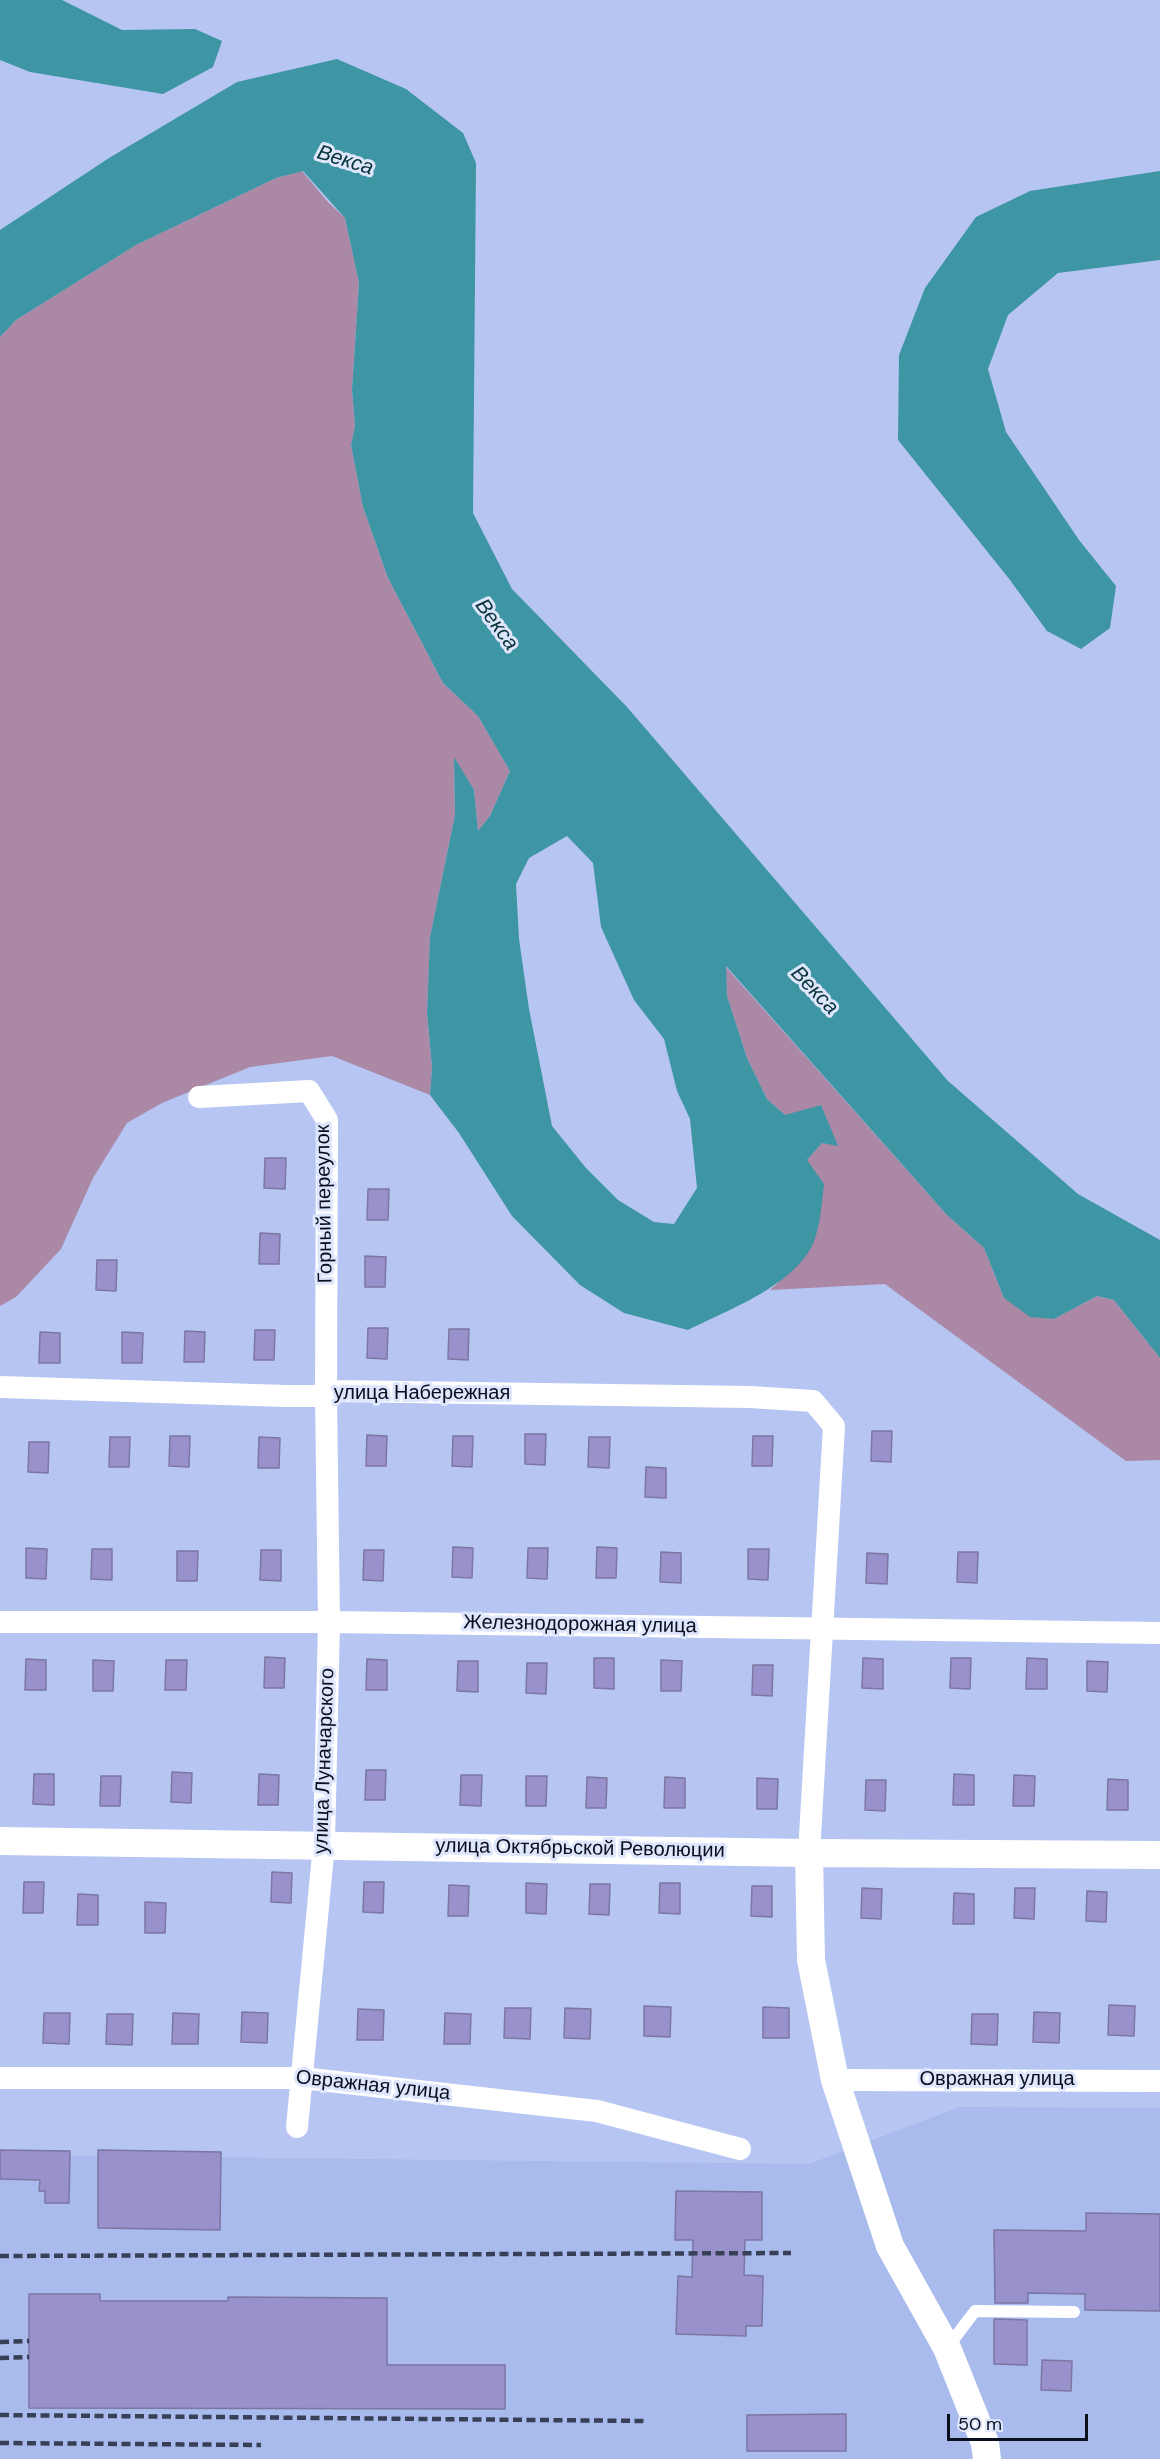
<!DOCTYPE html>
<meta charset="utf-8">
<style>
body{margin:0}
#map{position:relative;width:1160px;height:2459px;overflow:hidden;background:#b6c5f2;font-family:"DM Sans",sans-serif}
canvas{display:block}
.scale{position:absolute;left:947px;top:2414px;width:141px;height:27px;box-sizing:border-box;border:3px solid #0a0f1e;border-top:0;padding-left:8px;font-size:18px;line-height:21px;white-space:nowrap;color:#0a0f1e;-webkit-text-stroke:4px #dee6fe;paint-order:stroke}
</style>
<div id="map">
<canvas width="1160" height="2459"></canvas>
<div class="scale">50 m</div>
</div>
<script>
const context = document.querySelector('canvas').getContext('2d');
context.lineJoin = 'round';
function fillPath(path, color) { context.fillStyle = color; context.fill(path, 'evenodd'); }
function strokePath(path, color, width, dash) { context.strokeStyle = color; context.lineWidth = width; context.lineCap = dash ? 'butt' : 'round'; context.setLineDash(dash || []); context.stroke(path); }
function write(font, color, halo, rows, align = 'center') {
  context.font = font + ' "DM Sans",sans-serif'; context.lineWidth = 6; context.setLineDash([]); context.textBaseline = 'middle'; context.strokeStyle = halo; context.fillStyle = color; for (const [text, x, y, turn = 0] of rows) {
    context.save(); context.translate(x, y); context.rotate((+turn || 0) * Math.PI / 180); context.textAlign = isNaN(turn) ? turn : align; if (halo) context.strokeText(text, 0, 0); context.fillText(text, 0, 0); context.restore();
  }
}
fillPath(new Path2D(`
 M960,2107L1160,2108V2459H0V2155L809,2164Z`), '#a9baed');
fillPath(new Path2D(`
 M302,171L328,202L345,218L359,283L352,390L355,426L351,445L363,507L388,578L443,683L478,716L510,771L490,816L478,831L474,790L454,759L455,815L430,937L427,1012L432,1068L430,1095L332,1056L250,1067L162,1103L127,1123L93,1178L61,1249L16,1297L0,1306V337L16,320L136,245L276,178Z
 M725,966L947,1215L984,1248L1004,1298L1054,1319L1097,1296L1114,1300L1160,1358V1460L1126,1461L885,1284L770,1290L803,1259L807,1160L822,1143L837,1145L785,1115L767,1099L747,1058L727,996Z`), '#aa88a6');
fillPath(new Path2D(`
 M0,0H62L122,30L195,29L222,41L213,67L163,94L30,72L0,60Z
 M337,59L406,89L463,133L476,163L473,513L512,589L627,707L948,1081L1078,1194L1160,1240V1358L1114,1300L1097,1296L1054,1319L1030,1317L1004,1298L984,1248L947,1215L726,966L727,996L747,1058L767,1099L785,1115L821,1105L838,1146L822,1143L807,1160L824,1184C822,1201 821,1219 816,1235C804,1282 728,1310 688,1330L624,1313L580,1285L512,1216L459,1133L430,1095L432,1068L427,1012L430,937L455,815L454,757L474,790L478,831L490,816L510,771L478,716L443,683L388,578L363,507L351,445L355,426L352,390L359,283L345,218L303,171L276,178L136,245L16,320L0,337V230L109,158L237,82ZM567,836L593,863L601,927L634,1000L664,1039L677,1091L690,1119L697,1188L674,1224L654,1222L618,1200L586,1168L552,1126L529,1009L519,939L516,884L529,858Z
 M1160,171V260L1058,273L1008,315L988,369L1006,432L1079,540L1116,586L1110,628L1081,649L1047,631L1010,580L898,440L899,355L925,288L976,217L1030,191Z`), '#3e95a3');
const building = new Path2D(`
 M265,1158H286L285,1189L264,1188Z
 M368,1189H389L388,1220H367Z
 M260,1233L280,1234L279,1264H259Z
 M365,1256L386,1257L385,1287H365Z
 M97,1260H117L116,1291L96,1290Z
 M368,1328H388L387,1359L367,1358Z
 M449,1329H469L468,1360L448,1359Z
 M255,1330H275L274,1360H254Z
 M185,1331L205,1332L204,1362H184Z
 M40,1332L60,1333V1363H39Z
 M122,1332L143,1333L142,1363H122Z
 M872,1431H892L891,1462L871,1461Z
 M525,1434H546L545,1465L525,1464Z
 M367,1435L387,1436L386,1466H366Z
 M170,1436H190L189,1467L169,1466Z
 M453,1436H473L472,1467L452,1466Z
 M753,1436H773L772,1466H752Z
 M110,1437H130L129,1467H109Z
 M259,1437L280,1438L279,1468H258Z
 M589,1437H610L609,1468L588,1467Z
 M29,1442H49L48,1473L28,1472Z
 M646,1467L666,1468V1498L645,1497Z
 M453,1547L473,1548L472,1578L452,1577Z
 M597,1547L617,1548L616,1578H596Z
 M26,1548L47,1549L46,1579L26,1578Z
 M528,1548H548L547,1579L527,1578Z
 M92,1549H112V1580L91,1579Z
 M748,1549H769L768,1580L748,1579Z
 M261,1550H281V1581L260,1580Z
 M364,1550H384L383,1581L363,1580Z
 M177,1551H198L197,1581H177Z
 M661,1552L681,1553V1583L660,1582Z
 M958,1552H978L977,1583L957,1582Z
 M867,1553L888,1554L887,1584L866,1583Z
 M265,1657L285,1658L284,1688H264Z
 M594,1658H614V1689L594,1688Z
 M863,1658L883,1659V1689L862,1688Z
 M951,1658H971L970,1689L950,1688Z
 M1027,1658L1047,1659V1689H1026Z
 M26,1659L46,1660V1690H25Z
 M367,1659L387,1660V1690H366Z
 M93,1660L114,1661L113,1691H93Z
 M166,1660H187L186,1690H165Z
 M661,1660L682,1661L681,1691H661Z
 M458,1661H478V1692L457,1691Z
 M1087,1661L1108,1662L1107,1692L1087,1691Z
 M527,1663H547L546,1694L526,1693Z
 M753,1665H773L772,1696L752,1695Z
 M366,1770H386L385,1800H365Z
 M172,1772L192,1773L191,1803L171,1802Z
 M34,1774H54V1805L33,1804Z
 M259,1774L279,1775L278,1805H258Z
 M954,1774L974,1775V1805H953Z
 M461,1775H482L481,1806L460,1805Z
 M1014,1775L1035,1776L1034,1806H1013Z
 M101,1776H121L120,1806H100Z
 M526,1776H547L546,1806H526Z
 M587,1777L607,1778L606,1808H586Z
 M665,1777L685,1778V1808H664Z
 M757,1778L778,1779L777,1809H757Z
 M1108,1779L1128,1780V1810H1107Z
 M866,1780H886L885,1811L865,1810Z
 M272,1872L292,1873L291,1903L271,1902Z
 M24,1882H44L43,1913H23Z
 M364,1882H384L383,1913L363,1912Z
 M526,1883L547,1884L546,1914L526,1913Z
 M660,1883H680V1914L659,1913Z
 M590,1884H610L609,1915L589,1914Z
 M449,1885L469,1886L468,1916H448Z
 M752,1886H772V1917L751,1916Z
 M862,1888L882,1889L881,1919L861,1918Z
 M1015,1888H1035L1034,1919L1014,1918Z
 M1087,1891L1107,1892L1106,1922L1086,1921Z
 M954,1893L974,1894V1924H953Z
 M78,1894L98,1895V1925H77Z
 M145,1902L166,1903L165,1933H145Z
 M1109,2005L1135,2006L1134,2036L1108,2035Z
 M644,2006L671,2007L670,2037L644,2036Z
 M763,2007L789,2008V2038H763Z
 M505,2008H531L530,2039L504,2038Z
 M565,2008L591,2009L590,2039L564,2038Z
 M358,2009L384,2010L383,2040H357Z
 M242,2012L268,2013L267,2043L241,2042Z
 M1034,2012L1060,2013L1059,2043L1033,2042Z
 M44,2013H70L69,2044L43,2043Z
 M173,2013L199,2014L198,2044H172Z
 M445,2013L471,2014L470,2044H444Z
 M107,2014H133L132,2045L106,2044Z
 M972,2014H998L997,2045L971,2044Z
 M0,2150L70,2151L69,2203H45V2191H39L40,2180L0,2179Z
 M98,2150L221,2152L220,2230L98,2228Z
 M676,2191L762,2192V2240H745L744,2275L763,2276L762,2326H746V2336L676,2334L678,2276L692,2277L693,2240H675Z
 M1086,2213L1160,2214V2311L1085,2310V2294L1028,2293V2303H995L994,2230L1086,2231Z
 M29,2294H100V2301H228V2297L387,2298V2365H505V2409L29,2408Z
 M994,2319L1027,2320V2365L994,2364Z
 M1042,2360L1072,2361L1071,2391L1041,2390Z
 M846,2414V2451H747V2415Z`);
fillPath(building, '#9991cb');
strokePath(building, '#7c76a2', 1.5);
strokePath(new Path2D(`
 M947,2348L975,2311L1074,2312`), '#fff', 12);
strokePath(new Path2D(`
 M199,1097L309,1091L327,1120L326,1394L329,1622L324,1844L297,2127
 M0,1387L286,1396H315L335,1391L750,1397L813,1401L834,1426L809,1853
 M0,1622H329L1160,1633
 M0,2078H302L597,2111L740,2149
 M835,2080L1160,2081`), '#fff', 22);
strokePath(new Path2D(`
 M0,1841L809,1853L1160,1855
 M809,1853L811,1960L835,2080L890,2246L947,2348L985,2443L987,2459`), '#fff', 28);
strokePath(new Path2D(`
 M0,2256L791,2253
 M0,2342L29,2341
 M0,2358L29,2357
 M0,2415L647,2421
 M0,2443L261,2445`), '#384057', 4.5, [9, 4.5]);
write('20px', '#0a0f1e', '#dee6fe', [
 ["Горный переулок",325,1204,-91],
 ["улица Набережная",422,1394],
 ["Железнодорожная улица",580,1625,1],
 ["улица Луначарского",325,1761,-88],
 ["улица Октябрьской Революции",580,1849,1],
 ["Овражная улица",997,2080],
 ["Овражная улица",373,2086,6]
]);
write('italic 21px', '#083339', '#dee6fe', [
 ["Векса",345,161,17],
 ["Векса",496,625,54],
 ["Векса",814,991,46]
]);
</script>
